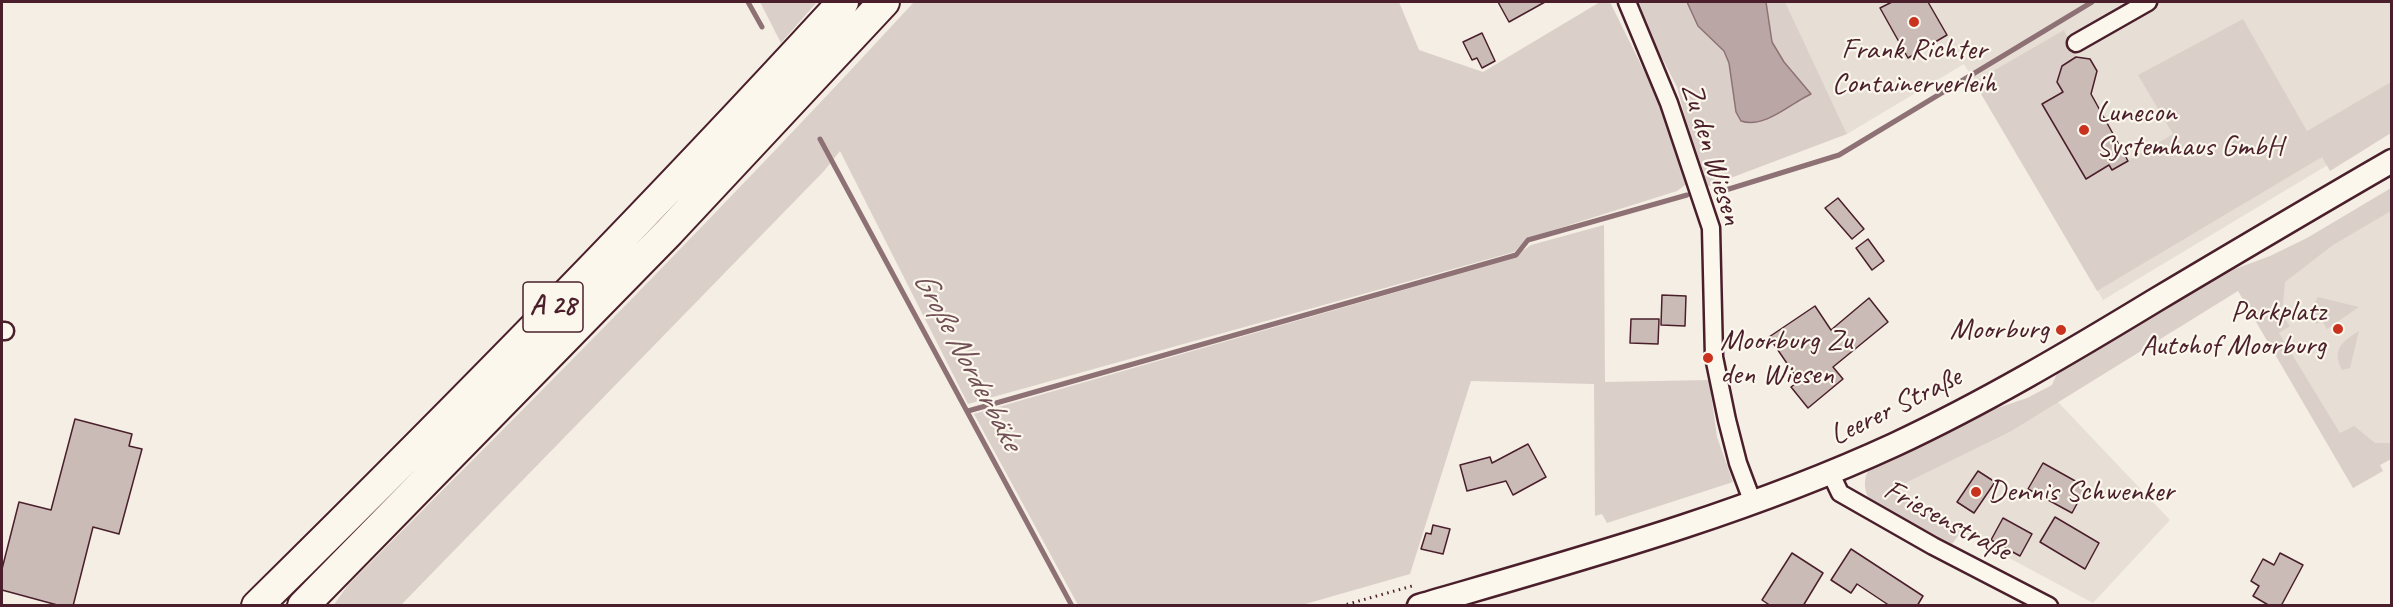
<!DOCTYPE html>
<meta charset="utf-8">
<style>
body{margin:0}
#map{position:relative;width:2393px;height:607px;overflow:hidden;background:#f4eee4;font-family:Caveat,sans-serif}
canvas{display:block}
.frame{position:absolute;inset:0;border:3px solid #4a1f2b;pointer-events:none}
</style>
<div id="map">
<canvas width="2393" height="607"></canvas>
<div class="frame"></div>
</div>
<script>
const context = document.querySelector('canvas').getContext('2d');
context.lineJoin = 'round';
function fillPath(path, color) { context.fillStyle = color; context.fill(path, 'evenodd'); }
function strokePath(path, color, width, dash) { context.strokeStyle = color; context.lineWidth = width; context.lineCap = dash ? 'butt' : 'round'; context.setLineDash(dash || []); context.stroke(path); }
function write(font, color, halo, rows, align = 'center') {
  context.font = font + ' Caveat,sans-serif'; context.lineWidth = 4.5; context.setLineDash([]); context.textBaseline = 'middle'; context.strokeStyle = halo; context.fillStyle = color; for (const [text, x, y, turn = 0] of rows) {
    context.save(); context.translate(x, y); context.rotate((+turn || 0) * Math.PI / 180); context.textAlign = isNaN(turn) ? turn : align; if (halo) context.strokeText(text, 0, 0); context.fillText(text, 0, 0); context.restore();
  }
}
fillPath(new Path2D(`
 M1784,2H2391V127L2103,300L1964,64L1847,134Z
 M2391,204V459L2359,476L2248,288Z
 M2058,402L2170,520L2093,603L1929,515L1890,490L2010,432Z`), '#e7dfd6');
fillPath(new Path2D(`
 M760,2H817L781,43Z
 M914,2H1399L1419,50L1483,72L1600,2H1610L1655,93L1688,183L1677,191L1528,238L1514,252L968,404L840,151L824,171L401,605L333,606L348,585C540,393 731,201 914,2Z
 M1633,2H1687L1698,26L1724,51L1729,63L1736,112L1761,121L1811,94L1784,62L1772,42L1766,2H1785L1847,134L1704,188L1677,87Z
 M2243,19L2307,131L2391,82V133L2330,171L2322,157L2097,291L1974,82L2064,30L2076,57L2062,66L2058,82L2063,92L2086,179L2109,165L2112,170L2173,134L2138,75Z
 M2391,188V211L2333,245L2285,282L2282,315L2290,326L2279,333L2340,433L2354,426L2375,443H2391V459L2380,465L2383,471L2353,488L2238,291L2010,432L1891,490L1961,532L1952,544L1869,500C1864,488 1863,480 1869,469L1977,415L2027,398L2052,385L2058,371L2235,269L2270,256L2307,238Z
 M1604,225L1605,382L1709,380L1717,437L1733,482L1607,523L1602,514L1595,516L1594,384L1471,381L1410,574L1302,605H1078L974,414L1511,259L1531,245Z
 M2318,297L2359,307L2327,329L2322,321L2316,324C2313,317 2313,303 2318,297Z
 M2359,331L2350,368L2342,370C2331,349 2343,341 2359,331Z`), '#dbd0c9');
const water = new Path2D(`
 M1687,2H1766L1772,42L1784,62L1811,94C1791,103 1765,129 1741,121L1736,112L1729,63L1724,51L1698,26Z`);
fillPath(water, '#baa7a5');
strokePath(water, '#8d7174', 1.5);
strokePath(new Path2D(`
 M748,2L762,27
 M820,139L1072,606
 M1716,193L1839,155L2092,2
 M968,411L1516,255L1528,240L1687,195`), '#8d7174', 5);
const building = new Path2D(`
 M1498,2H1545L1509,22Z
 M1892,2H1928L1947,35L1908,58L1880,8Z
 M1482,33L1495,61L1482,68L1477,58L1472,60L1463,42Z
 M2076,57L2090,59L2097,71L2091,94L2128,161L2112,170L2109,165L2086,179L2042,104L2063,92L2057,82L2062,66Z
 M1838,198L1864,229L1852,239L1825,208Z
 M1868,239L1884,261L1872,270L1856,248Z
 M1662,295L1686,296L1685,326L1661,325Z
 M1869,298L1888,322L1833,367L1843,379L1808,408L1791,387L1799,381L1769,337L1815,306L1831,330Z
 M1631,319H1659L1658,344L1630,343Z
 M75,419L132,434L129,446L142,449L119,534L93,527L73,606H61L2,590V569L19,502L51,510Z
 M1528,444L1546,477L1513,495L1506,481L1467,491L1460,465L1490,457L1492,463Z
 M2043,463L2086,487L2072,513L2028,489Z
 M1978,471L1995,482L1974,513L1957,502Z
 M2055,517L2099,543L2085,569L2040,542Z
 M2003,518L2032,534L2020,556L1991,540Z
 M1433,525L1450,529L1443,554L1421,549L1426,533L1431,534Z
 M1851,549L1923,596L1917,606H1890L1857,584L1851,593L1831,580Z
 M1792,553L1823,573L1803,606H1771L1762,600Z
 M2280,553L2303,565L2281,606H2270L2253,596L2259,586L2251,581L2263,559L2274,565Z`);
fillPath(building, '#cabbb6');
strokePath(building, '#4a1f2b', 1.5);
const minor = new Path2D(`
 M1627,2L1669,103L1711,228L1714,357L1727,420L1738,463L1753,503
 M2076,43L2148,2
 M2,331H5
 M1830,472L1840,493L1933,546L2049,606`);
const secondary = new Path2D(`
 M1419,606C1580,559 1742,515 1894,445C1984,403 2070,352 2154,301C2233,254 2312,207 2392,161`);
const motorway = new Path2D(`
 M257,606C457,409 654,208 843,2
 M303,606L669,232L884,2`);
strokePath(minor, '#4a1f2b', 21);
strokePath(secondary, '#4a1f2b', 27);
strokePath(motorway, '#4a1f2b', 34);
strokePath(new Path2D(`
 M1341,606L1412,586`), '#4a1f2b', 3, [1.5, 4.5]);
strokePath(minor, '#fbf7ec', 16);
strokePath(secondary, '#fbf7ec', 22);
strokePath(motorway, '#fbf7ec', 30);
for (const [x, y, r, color] of [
 [1914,22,6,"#c8321e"],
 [2084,130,6,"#c8321e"],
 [2338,329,6,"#c8321e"],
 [2061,330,6,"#c8321e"],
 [1708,358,6,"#c8321e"],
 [1976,492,6,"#c8321e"]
]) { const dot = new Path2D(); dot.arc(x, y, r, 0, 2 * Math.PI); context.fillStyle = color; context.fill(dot); strokePath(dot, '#fbf7ec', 2); }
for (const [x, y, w] of [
 [553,307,60]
]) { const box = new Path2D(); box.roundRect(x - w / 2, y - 25, w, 50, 4.5); context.fillStyle = '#fbf7ec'; context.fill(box); strokePath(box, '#4a1f2b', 1.5); }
write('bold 28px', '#4a1f2b', null, [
 ["A 28",553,307]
]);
write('30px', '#4a1f2b', '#fbf7ec', [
 ["Frank Richter",1914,50,"center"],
 ["Containerverleih",1914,84,"center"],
 ["Lunecon",2096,113],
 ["Systemhaus GmbH",2096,147],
 ["Parkplatz",2326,312,"right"],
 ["Autohof Moorburg",2326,346,"right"],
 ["Moorburg",2049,330,"right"],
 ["Moorburg Zu",1720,341],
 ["den Wiesen",1720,375],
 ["Dennis Schwenker",1988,492]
], 'left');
write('30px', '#4a1f2b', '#fbf7ec', [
 ["Zu den Wiesen",1711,154,73],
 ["Leerer Straße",1896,407,-26],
 ["Friesenstraße",1947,521,28]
]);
write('italic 32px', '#714f56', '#fbf7ec', [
 ["Große Norderbäke",967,361,62]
]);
</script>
